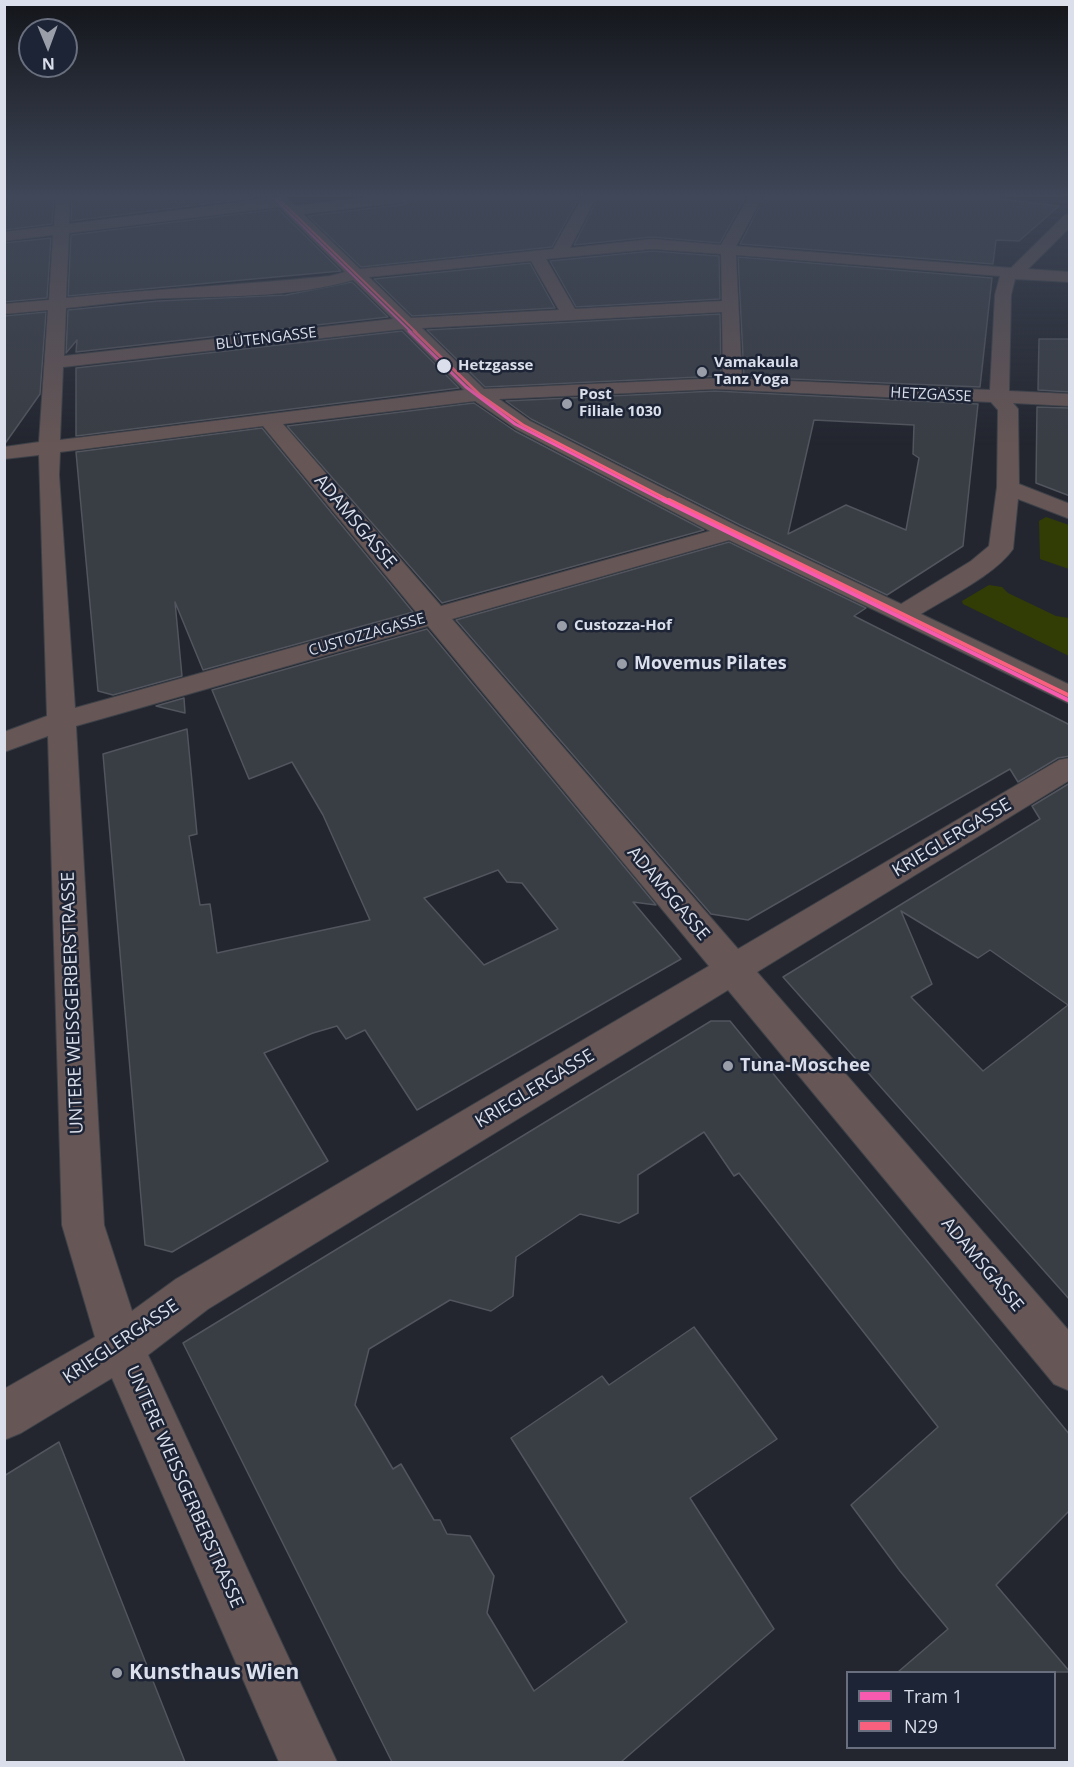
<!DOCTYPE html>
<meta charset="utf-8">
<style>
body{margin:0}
#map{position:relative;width:1074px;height:1767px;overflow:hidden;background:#23262f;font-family:"Open Sans",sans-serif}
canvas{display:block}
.frame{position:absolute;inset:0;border:6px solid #dadfeb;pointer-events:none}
.legend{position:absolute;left:846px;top:1671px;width:210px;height:78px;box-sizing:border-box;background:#1d2435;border:2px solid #696f7e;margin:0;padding:8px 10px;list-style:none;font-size:18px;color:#dadfeb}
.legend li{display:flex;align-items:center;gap:12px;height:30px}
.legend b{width:30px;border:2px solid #696f7e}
.north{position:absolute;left:18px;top:18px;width:60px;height:60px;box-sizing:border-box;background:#1d2435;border:2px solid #696f7e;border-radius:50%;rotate:179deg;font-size:16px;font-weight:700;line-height:24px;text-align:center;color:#dadfeb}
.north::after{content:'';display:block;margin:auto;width:21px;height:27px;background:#9a9ea9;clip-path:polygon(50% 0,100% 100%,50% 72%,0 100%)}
</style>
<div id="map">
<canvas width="1074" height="1767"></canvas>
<div class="frame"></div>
<ul class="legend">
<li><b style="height:8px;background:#f75aaf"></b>Tram 1</li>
<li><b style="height:8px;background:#f8607d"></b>N29</li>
</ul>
<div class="north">N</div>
</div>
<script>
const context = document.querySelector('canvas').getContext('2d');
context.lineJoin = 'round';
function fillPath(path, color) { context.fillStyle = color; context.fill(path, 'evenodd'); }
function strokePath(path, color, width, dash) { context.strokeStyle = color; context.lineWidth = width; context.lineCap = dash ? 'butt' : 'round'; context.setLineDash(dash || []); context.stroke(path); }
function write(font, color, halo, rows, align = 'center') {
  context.font = font + ' "Open Sans",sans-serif'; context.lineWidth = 5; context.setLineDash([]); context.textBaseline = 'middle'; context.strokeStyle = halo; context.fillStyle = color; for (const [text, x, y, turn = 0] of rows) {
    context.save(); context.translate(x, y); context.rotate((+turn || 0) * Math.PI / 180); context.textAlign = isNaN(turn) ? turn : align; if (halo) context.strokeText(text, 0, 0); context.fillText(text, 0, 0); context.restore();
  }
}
fillPath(new Path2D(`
 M1046,517L1069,525V569L1040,559L1039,521Z
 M989,585L1002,587L1008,593L1056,616L1069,618V656L963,604L962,601Z`), '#323d06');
const building = new Path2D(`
 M9,198H54L52,224L4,230V207H7Z
 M72,198H254L71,221Z
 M414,198H579L552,247L361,267L308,216L405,204Z
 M598,198H745L720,243L652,237L574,245Z
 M764,198H992L1059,206L1019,241L996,240L993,264L740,244Z
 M278,209L341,271L68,296L71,235Z
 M51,238L47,298L4,302V243Z
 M652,251L719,256L720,299L576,307L550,261Z
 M738,257L992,278L980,387L744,377Z
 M530,263L555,308L412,316L374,279Z
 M352,282L388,317L76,352L77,340L66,353L68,310L158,301L286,295Z
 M46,312L40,394L4,445V316Z
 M720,314L721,376L485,387L427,330Z
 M402,331L459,388L76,436V368Z
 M1039,339H1070V392L1038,390Z
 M715,391L978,404L963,546L887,595L740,525L531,419L506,401ZM814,420L914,425L913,454L919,458L906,530L846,505L788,534Z
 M474,403L515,431L704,530L442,603L287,426Z
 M1037,407L1070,408V496L1036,483Z
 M262,428L413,612L203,670L175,602L182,676L113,695L98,691L76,452Z
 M729,542L866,608L854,616L1070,725V756L1058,758L1018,782L1010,769L748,920L711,914L456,620Z
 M427,629L656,905L633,902L681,959L417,1110L365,1030L346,1039L337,1026L313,1033L264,1053L328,1161L172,1252L145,1245L103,754L187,729L197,834L189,836L200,905L210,904L217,953L370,920L323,815L292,762L249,779L212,690ZM498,870L507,882L522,883L558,929L484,965L424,898Z
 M184,698L185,713L156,706Z
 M1070,783V1300L783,977L1040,819L1032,806ZM901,911L978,958L990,950L1068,1005L983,1071L911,997L932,984Z
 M711,1021H730L1070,1435V1510L996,1585L1070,1672H898L948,1629L900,1571L851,1505L938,1427L739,1173L734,1176L704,1132L638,1175V1213L619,1223L580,1214L516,1257L513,1296L491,1311L450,1300L369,1349L355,1405L393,1469L401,1464L434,1520H440L447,1534L470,1536L494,1576L487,1613L534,1691L627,1622L511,1438L602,1376L609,1385L694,1327L777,1439L690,1498L774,1629L621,1762H392L183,1343Z
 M59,1442L136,1638L185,1762H4V1476Z`);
fillPath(building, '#393d44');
strokePath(building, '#52555d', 1.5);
const minor = new Path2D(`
 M56,198H70L69,224L271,198H286L295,206L369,198H412L405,202L303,214L360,269L553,249L582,198H596L570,248L652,239L721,245L748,198H762L736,246L1011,268L1065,215L1070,214V227L1028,269L1070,272V282L1015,279L1011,295L1009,391L1070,394V406L1013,403L1018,409L1019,484L1070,504V519L1018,499L1013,549C995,575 948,597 921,614L1070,685V704L729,540L452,619L738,949L1059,760L1070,758V780L757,972L1070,1332V1391L1054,1384L728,990L208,1309L148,1355L337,1762H279L112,1378L21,1433L4,1440V1389L95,1337L62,1225L48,736L4,752V732L47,716L39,455L4,459V447L39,442L48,310L4,314V304L49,300L53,235L4,241V232L54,226ZM279,207L345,272L330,276C242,285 154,289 66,298L69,233ZM652,249L721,254L722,301L575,309L546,259ZM736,255L1000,276L995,295L990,390L742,379ZM531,261L559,310L411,318L369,277ZM353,280L393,319L64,356L66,308C100,305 136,299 171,298C230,296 295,297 353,280ZM722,312L723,378L484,389L422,328ZM403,329L464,390L60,440L63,367ZM715,389L991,402L998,410L997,487L989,546L971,561L901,604L739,527L530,421L499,399ZM475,401L516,429L710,531L441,606L283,424ZM263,426L417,613L75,708L59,475L60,452ZM428,626L709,966L176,1279L132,1311L104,1225L76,726Z`);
strokePath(minor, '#3d4148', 2);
fillPath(minor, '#665656');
strokePath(new Path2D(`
 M278,198L416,332`), '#f8607d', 2);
strokePath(new Path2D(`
 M414,331L480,395L523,425L672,502`), '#f8607d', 3);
strokePath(new Path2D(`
 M669,500L1070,696`), '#f8607d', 4);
strokePath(new Path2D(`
 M274,198L411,332`), '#f75aaf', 2);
strokePath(new Path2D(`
 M409,331L466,387L515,424L666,502`), '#f75aaf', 3);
strokePath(new Path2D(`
 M663,500L1070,701`), '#f75aaf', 4);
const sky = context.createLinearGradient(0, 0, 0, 445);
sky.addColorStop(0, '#13151a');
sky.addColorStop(0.44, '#3f4758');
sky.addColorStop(1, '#3f475800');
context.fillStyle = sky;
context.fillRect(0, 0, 1074, 445);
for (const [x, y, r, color] of [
 [444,366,8,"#dadfeb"],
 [702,372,6,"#9a9ea9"],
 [567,404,6,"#9a9ea9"],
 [562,626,6,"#9a9ea9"],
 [622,664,6,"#9a9ea9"],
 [728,1066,6,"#9a9ea9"],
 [117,1673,6,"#9a9ea9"]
]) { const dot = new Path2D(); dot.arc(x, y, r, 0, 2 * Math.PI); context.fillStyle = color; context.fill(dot); strokePath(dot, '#1d2435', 2); }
write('15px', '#dadfeb', '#1d2435', [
 ["BLÜTENGASSE",266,339,-7],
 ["HETZGASSE",931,395,3],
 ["CUSTOZZAGASSE",367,635,-16]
]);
write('bold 15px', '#dadfeb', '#1d2435', [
 ["Vamakaula",714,363],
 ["Tanz Yoga",714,380],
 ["Post",579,395],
 ["Filiale 1030",579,412],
 ["Custozza-Hof",574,626]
], 'left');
write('bold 15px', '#dadfeb', '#1d2435', [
 ["Hetzgasse",458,366]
], 'left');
write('18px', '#dadfeb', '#1d2435', [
 ["ADAMSGASSE",355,522,50],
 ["KRIEGLERGASSE",952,838,-31],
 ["ADAMSGASSE",668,894,50],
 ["UNTERE WEISSGERBERSTRASSE",73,1003,-92],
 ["KRIEGLERGASSE",535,1089,-31],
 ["ADAMSGASSE",982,1265,50],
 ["KRIEGLERGASSE",121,1342,-34],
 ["UNTERE WEISSGERBERSTRASSE",184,1487,66]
]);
write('bold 18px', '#dadfeb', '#1d2435', [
 ["Movemus Pilates",634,664],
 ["Tuna-Moschee",740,1066]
], 'left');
write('bold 21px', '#dadfeb', '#1d2435', [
 ["Kunsthaus Wien",129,1673]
], 'left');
</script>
